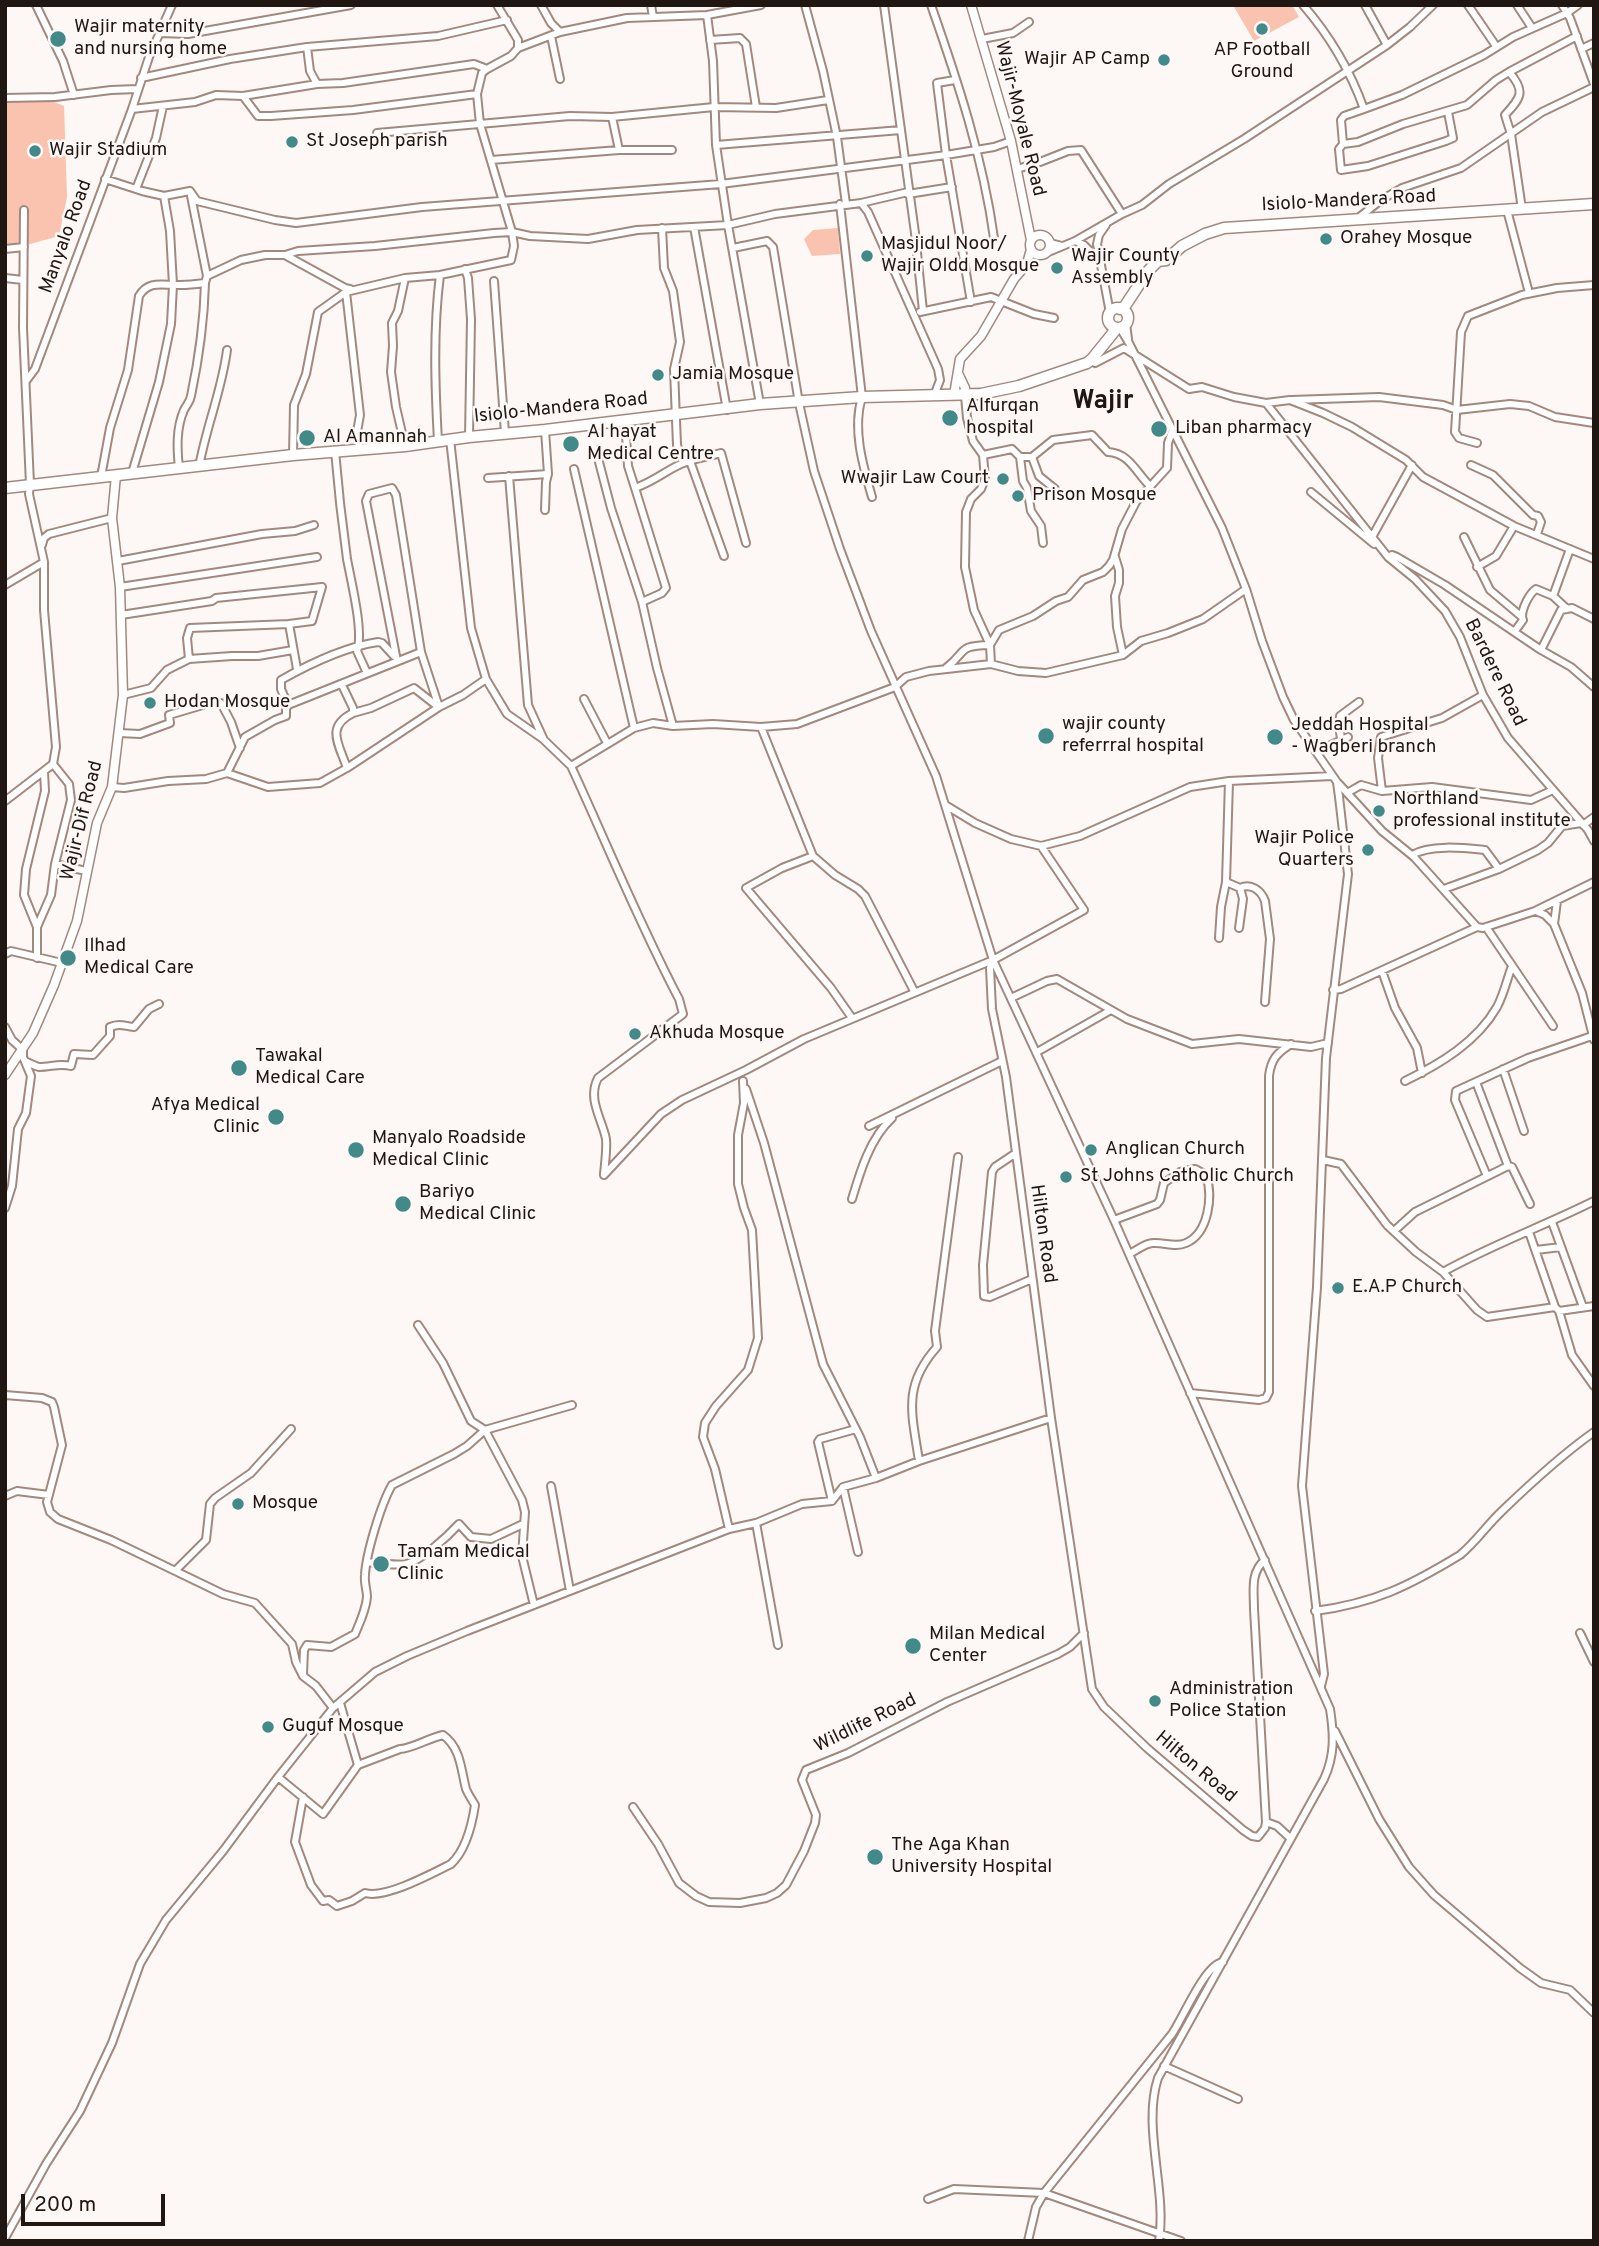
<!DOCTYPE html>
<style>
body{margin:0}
#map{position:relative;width:1599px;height:2246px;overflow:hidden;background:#fdf7f5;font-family:Overpass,sans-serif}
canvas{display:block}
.frame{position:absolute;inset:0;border:7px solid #201713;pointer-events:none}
.scale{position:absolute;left:21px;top:2194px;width:144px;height:32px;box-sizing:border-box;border:4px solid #201713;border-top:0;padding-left:9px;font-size:21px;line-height:24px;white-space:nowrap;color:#201713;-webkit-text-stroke:5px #fdf7f5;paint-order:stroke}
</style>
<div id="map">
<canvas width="1599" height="2246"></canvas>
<div class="frame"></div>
<div class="scale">200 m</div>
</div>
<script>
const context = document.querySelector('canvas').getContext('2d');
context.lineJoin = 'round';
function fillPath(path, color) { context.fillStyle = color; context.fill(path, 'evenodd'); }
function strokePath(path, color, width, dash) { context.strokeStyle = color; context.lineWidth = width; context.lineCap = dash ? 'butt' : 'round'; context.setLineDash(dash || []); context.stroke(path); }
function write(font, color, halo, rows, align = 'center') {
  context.font = font + ' Overpass,sans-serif'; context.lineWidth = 5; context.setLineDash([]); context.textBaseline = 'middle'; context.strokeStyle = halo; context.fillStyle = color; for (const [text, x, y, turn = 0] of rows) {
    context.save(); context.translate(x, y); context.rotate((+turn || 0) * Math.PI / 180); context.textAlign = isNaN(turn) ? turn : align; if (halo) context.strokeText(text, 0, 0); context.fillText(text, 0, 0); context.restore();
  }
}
fillPath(new Path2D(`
 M1233,5H1292L1299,17L1254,41Z
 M5,97H42L64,106L67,197L59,236L5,251Z
 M838,228L840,254L812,256L804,239L813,230Z`), '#f9c3af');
const minor = new Path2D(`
 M36,5L63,61L74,95
 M541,5L551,23L560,32L627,18L707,15L761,5
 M651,5L653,17
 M805,5L823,71L837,137L846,204
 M884,5L915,233L923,311
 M931,5C958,82 983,158 994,238
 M1303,5C1330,36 1350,70 1364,109L1402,95L1484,55L1513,37L1567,13L1578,5
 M1365,5L1387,45
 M1468,5L1496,46
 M1517,5L1532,28
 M1562,5L1570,18L1594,84
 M707,15L713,61L716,145L728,225L760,404
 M160,33L188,34L351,5
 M551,36L560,79
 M982,39L1013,33L1029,22
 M710,40L740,38L746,44L756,107
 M307,47L310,71L317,84
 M518,48L560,32
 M1581,49L1594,43
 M1509,72C1526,91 1521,98 1505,115L1511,134L1522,209
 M141,78L230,59L307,47L438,36L507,20
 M955,80L937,83L946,155L971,302
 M243,96L258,116H271L353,110L477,94
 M5,98L55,97L111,90L137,89
 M132,109L195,102L216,95L243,96L317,84L343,83L474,64L487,69L511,56L518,48V40L497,5
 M1364,109L1344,116L1341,120L1343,144L1339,149L1341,170L1368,166L1446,141L1453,138L1448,112
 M612,117L619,150
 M377,133L570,116L612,117L714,107L776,108L828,100
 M1343,144L1358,142L1403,124L1467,105L1496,80L1509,72L1577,36
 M716,145L901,130
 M491,160L619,150H672
 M1017,169L1040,162L1068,151L1081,150L1122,214
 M105,179L142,191L164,196L190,191L197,201L275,220L296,223L422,207L721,184L946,155L994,147L1011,141
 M136,189L156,138L163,106
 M908,194L952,187
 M861,203L908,192
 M840,204L862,397C852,429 863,466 872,497
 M1507,210L1529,293
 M1357,219L1381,200L1402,188L1461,168L1542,112L1594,87
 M1106,225L1099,235L1097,244L1110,313
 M694,227L727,410
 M662,228L664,268L673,291L680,342L674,369L677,445L683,463
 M1075,241L1084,245L1097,258
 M1050,243L1062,246
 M733,248L767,241L773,247L799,403L814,471L840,549L871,631L936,776L993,960L1114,1220L1330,1709C1334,1735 1335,1755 1324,1779L1158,2078C1142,2127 1167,2190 1159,2241
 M5,249L24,247
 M1046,253L1075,241L1122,214L1142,205L1169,184L1244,139L1387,45L1410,27L1433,5
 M285,255L298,251L375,246L494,233L512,232L530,236L588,239L637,230L728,225L775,214L861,203L868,212L938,369L940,380L934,396
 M465,269L468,278L471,319L469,437
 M207,276L241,260L265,255H285L345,288L350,289
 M5,278L23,280
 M405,278L398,311L392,323L393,346L391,372L396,407L405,446
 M494,281L505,433
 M346,292L360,415L357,432L360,451
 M920,312L991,297L1034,314L1054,318
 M1126,324L1128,339
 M1120,328L1129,343L1222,528L1246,589L1262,641L1283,697L1294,720L1337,782L1339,797L1348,874L1326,1058L1317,1287L1302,1486L1324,1674L1321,1686
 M1092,359L1095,363L1124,348L1189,389L1202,387L1234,397L1266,403L1388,557L1415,579L1445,611L1460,637L1483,695L1508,738L1588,830L1594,841
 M26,381L35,369L132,109L149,57L172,5
 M965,396L967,418L973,441L983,455L985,479L981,489L971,499L966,512L965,567L974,610L990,645L991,664
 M1292,400L1379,397L1443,405L1457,410L1510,404L1529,406L1555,417L1594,423
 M1266,403L1290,400L1323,413L1352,427L1406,460L1423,477L1514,526L1594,559
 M625,420L628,466L635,488C655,481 665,471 681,464C694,458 707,457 721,453L746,543
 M438,441C435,386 433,330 440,275
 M1477,443L1459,438L1455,432L1461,332L1468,316L1522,295L1557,288L1594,285
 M335,451C338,487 342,523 347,559C351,581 364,632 357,651L367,673
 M293,455L294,405L306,374L318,312L346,292L405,278L440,275L511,260L514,246L512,232L480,124L477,94L482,73L487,69
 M983,455L1012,449L1020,457H1032L1053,440L1092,435L1108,452C1129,453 1136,472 1149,485
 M1020,457L1023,481L1027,488L1031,511L1041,526L1043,543
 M1032,457L1039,476L1055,489
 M690,461L724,556
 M599,462L611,508L642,602L657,668L673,726L713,724L761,727L797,724L895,687L906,677L929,671L991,664L1018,671L1046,673L1123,655L1141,641L1168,633L1203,619L1246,589
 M1471,465L1493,475L1533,515L1538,516L1541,522L1537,534
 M199,467C206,427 222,390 227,350
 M179,468C177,449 176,428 184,410C187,404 190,402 191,396C199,358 204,321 205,283L207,276L191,196
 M574,469L634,728
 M132,473L159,382L171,324L173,285L170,231L164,196
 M509,476L528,705L544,740L571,766L634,728L653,723L673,726
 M101,477L110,428L128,370L139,296C149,279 164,286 181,285C189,285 197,284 205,283
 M488,478L548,474
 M635,488L666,588L662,593L642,602
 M1311,492L1374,544
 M545,510L546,482L548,474L545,430
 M1372,537L1412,465
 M1464,537L1490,590L1522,617L1523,620L1515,631
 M42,545L44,538L49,534L112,518
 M1115,557L1119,570V583L1115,596L1117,627L1123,655
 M1388,557L1392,555L1397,557L1445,585L1541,650L1571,667L1594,687
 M118,561L262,534L295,531L314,525
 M1477,567L1496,556L1514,526
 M5,585L44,562
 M120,587L317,557
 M1553,596L1570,549
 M121,615L212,601L216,598L322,587L312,621L289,624L297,669
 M1522,617C1522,608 1529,594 1536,589L1553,596L1567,609
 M1541,650L1561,610L1572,608L1594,619
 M189,659L187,638L190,628L289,624
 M397,661L366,501L369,494L392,488L396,495L421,652L439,707
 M946,668C968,651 956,646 990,645L999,630L1033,616L1056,601L1068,597L1083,580L1103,572L1109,566L1113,560L1122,529L1136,502L1167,468L1168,443L1173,429
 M486,679L507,714L543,739
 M342,685L353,708V713C325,727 339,744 347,768
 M123,695L151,688L167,670L189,659L232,656H258L293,650
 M584,699L607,743
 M288,705L281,689V680C311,663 344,647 378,642L382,643L394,656
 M353,713L371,708L414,688L437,706
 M761,727L813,856L835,875L858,889L865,896L914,991
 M119,733L140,734L170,723L169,715L206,704L221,703L231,722L240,748
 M1341,739L1339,725L1340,716L1359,702
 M1316,752L1348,737
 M571,766C607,844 639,923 679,999L683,1014L598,1078C587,1099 602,1119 606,1139C607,1150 605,1163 604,1174
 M227,773L245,737L275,720L286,716V709L288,705L421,652
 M1338,783L1382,831L1414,857L1477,927
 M112,787L124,788L168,781L206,779L227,773L268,787L320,783L347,768L439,707L463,695L486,679L471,628L450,439
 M1382,791L1378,758L1381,737L1442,718L1483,695
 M1347,793L1361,785L1382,791L1432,787L1531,800L1553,790
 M5,801L53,764L56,747L44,610V562L29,494L30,484L23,328L24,210
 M947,806L975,823L1011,839L1041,846L1080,836L1190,787L1229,781L1332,776
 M1583,825L1594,817
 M1412,855C1430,844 1465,848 1485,850L1499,869
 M813,856L782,868L746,888L831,988L852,1018
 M55,864L86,871
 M1226,882L1240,888C1251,883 1261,890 1265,901L1270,939L1265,1002
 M1444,889L1499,869L1538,850L1548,843L1562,826L1581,823
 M1557,901L1554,924L1582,993L1594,1040
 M1536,911L1545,915L1554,924
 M37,927L51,895L55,864L71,800L69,784L53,764
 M1486,927L1553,1026
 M1239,928L1243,899L1240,888
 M1219,938L1221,907L1226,882L1229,781
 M5,954L11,951L62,963
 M37,958V927L24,895L26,869L45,791L44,772
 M993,960L990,968L992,1009L1006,1077L1051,1418L1092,1689L1104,1707L1147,1748L1243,1830L1252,1836L1258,1837L1265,1828L1266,1822L1277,1826L1290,1838
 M1382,971L1395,1008L1417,1048L1422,1073
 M1333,990L1341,989L1477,927L1483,928L1535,911L1594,882
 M1011,998L1047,981L1057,979L1127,1019L1192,1044L1239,1039L1311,1047L1328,1043
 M5,1027L12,1040L23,1050V1057L31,1076L26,1113L18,1129L12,1186L5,1208
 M1037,1052L1111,1010
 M27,1062C31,1064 35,1066 39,1067C51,1067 59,1063 71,1066L74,1054L93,1055L110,1036V1027C120,1023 124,1026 134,1027L149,1009L159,1004
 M1503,1069L1524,1131
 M1405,1081C1440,1064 1477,1042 1497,1007C1504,994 1507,979 1512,966
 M1476,1082L1508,1166L1512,1167L1530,1204
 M746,1089L764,1143L823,1364L860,1437L876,1478
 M869,1126L1002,1061
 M1016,1153L995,1167L992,1172L983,1265L984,1296L990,1297L1032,1279
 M1323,1160L1341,1164L1387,1225L1416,1252L1443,1272L1477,1310L1487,1317L1555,1307
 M604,1175L661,1114L682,1100L746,1070L804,1039L993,960L1084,910L1041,846
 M1487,1176L1455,1100L1456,1091L1528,1058L1592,1036
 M852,1199C860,1172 870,1138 892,1118
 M1114,1220L1157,1204L1160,1200L1164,1183L1180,1172L1195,1169L1206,1175C1213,1196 1209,1233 1186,1243C1175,1248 1164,1242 1153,1243C1145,1243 1136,1251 1129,1254
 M1552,1222L1583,1307
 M1394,1231L1415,1212L1508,1166
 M1529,1232L1555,1307L1559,1311L1572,1355L1594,1386
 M1536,1250L1561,1247
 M1443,1272C1491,1245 1544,1226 1594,1201
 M1559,1311L1594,1306
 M418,1325L443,1363L471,1421L485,1430L522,1500L525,1512L522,1556L534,1605
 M1190,1393L1259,1400L1266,1398L1269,1392V1076C1271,1059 1277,1053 1291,1044
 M5,1395L42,1398L52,1402L54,1407L62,1445L47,1502L50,1512L58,1519L111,1540L223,1594L255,1603L292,1644L296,1662L303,1676L316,1686L333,1708
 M919,1461C912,1414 902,1386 937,1347L935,1331L958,1157
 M551,1486L570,1591
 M843,1487L858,1552
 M5,1496L17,1491L49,1495
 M832,1501L818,1442L820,1439L856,1429
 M756,1523L778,1645
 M729,1529L715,1469L703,1437L705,1423L716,1406L748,1370L758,1338L752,1230L744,1208L738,1184V1135L744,1103L743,1081
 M1265,1560C1250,1572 1254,1591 1254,1609L1266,1822
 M367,1562C379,1563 394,1566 406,1564C421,1561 448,1536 459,1524L471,1537L491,1539L523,1524
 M175,1571L206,1540L210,1504L215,1498L251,1473L291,1429
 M1315,1611C1375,1603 1409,1586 1460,1555C1476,1542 1487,1525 1502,1511C1531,1483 1560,1456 1594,1432
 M1580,1633L1594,1662
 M303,1674L304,1650L307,1645L331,1647L355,1634C360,1622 366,1610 367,1597C367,1590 364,1583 365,1575C366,1554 381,1504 392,1485L454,1454L467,1446L485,1430L572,1405
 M340,1703L358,1765
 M1335,1731L1379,1819L1409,1867L1434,1895L1520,1968L1541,1983L1570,1990L1594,2013
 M278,1777L323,1814L358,1765L400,1749C411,1749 429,1738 443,1735C461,1748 461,1770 466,1789C468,1794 472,1800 475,1805C472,1825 466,1850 451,1864C431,1874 385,1899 365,1893L352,1901L337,1906L329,1900L323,1901L311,1885L295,1842L303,1797
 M633,1807L658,1844L679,1883L696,1896L709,1902L740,1903L766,1898L777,1893L786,1885L804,1851L815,1823L816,1815L802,1780L806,1770L848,1753L947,1702L1058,1654L1070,1647L1084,1633
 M1164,2066L1238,2099
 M928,2199L954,2189L1044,2193L1181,2241
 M5,2238L46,2164L80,2111L112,2043L140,1964L166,1920L223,1851L278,1777L333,1708L375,1672L407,1656L467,1631L729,1529L756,1523L802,1504L832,1501L843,1487L876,1478L919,1461L1051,1418
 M1028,2241L1036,2207L1044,2193L1172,2034C1183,2018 1205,1964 1223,1962`);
const major = new Path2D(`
 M971,5L1011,141L1031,240
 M1030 245a10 10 0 1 1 20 0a10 10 0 1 1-20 0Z
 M958,373L965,388V396
 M954,395L960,359L981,336L1014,279L1027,264L1031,249
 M5,1075L33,1033L54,985L77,921L97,823L112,787L123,695L120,587L112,518L116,475`);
const highway = new Path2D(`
 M1108 318a10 10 0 1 1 20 0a10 10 0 1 1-20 0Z
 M1120,309L1125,306L1148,271L1158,261L1166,260L1182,246L1205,234L1224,228L1594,204
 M5,488L293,455L405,446L469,437L545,430L760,404L862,397L981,394L1019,386L1087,363L1092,359L1117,328`);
strokePath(minor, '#a2897f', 10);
strokePath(major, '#a2897f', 11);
strokePath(highway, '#a2897f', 13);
strokePath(minor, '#fff', 6);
strokePath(major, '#fff', 8);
strokePath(highway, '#fff', 10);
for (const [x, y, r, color] of [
 [1262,29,7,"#428a89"],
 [58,39,9,"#428a89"],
 [1164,60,7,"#428a89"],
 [292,142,7,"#428a89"],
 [35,151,7,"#428a89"],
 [1326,239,7,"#428a89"],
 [867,256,7,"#428a89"],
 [1057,268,7,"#428a89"],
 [658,375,7,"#428a89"],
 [950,418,9,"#428a89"],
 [1159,429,9,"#428a89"],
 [307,438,9,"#428a89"],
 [571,444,9,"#428a89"],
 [1003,479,7,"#428a89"],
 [1018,496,7,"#428a89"],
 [150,703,7,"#428a89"],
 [1046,736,9,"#428a89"],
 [1275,737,9,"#428a89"],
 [1379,811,7,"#428a89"],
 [1368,850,7,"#428a89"],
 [68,958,9,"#428a89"],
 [635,1034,7,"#428a89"],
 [239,1068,9,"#428a89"],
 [276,1117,9,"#428a89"],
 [356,1150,9,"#428a89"],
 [1091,1150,7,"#428a89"],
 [1066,1177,7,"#428a89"],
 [403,1204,9,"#428a89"],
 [1338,1288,7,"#428a89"],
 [238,1504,7,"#428a89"],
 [381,1564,9,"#428a89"],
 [913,1646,9,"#428a89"],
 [1155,1701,7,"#428a89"],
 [268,1727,7,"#428a89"],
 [875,1857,9,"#428a89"]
]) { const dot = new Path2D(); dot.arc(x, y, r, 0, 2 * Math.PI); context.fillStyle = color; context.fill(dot); strokePath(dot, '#fdf7f5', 2.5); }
write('19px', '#201713', '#fdf7f5', [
 ["Wajir maternity",74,28],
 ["and nursing home",74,50],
 ["AP Football",1262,51,"center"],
 ["Ground",1262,73,"center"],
 ["Wajir AP Camp",1150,60,"right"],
 ["St Joseph parish",306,142],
 ["Wajir Stadium",49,151],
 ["Orahey Mosque",1340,239],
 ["Masjidul Noor/",881,245],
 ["Wajir Oldd Mosque",881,267],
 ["Wajir County",1071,257],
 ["Assembly",1071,279],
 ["Jamia Mosque",672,375],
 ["Alfurqan",966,407],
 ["hospital",966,429],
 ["Liban pharmacy",1175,429],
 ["Al hayat",587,433],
 ["Medical Centre",587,455],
 ["Al Amannah",323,438],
 ["Wwajir Law Court",989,479,"right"],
 ["Prison Mosque",1032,496],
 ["Hodan Mosque",164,703],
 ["wajir county",1062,725],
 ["referrral hospital",1062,747],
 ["Jeddah Hospital",1291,726],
 ["- Wagberi branch",1291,748],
 ["Northland",1393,800],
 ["professional institute",1393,822],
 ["Wajir Police",1354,839,"right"],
 ["Quarters",1354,861,"right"],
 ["Ilhad",84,947],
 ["Medical Care",84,969],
 ["Akhuda Mosque",649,1034],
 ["Tawakal",255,1057],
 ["Medical Care",255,1079],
 ["Afya Medical",260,1106,"right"],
 ["Clinic",260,1128,"right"],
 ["Manyalo Roadside",372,1139],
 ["Medical Clinic",372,1161],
 ["Anglican Church",1105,1150],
 ["St Johns Catholic Church",1080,1177],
 ["Bariyo",419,1193],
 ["Medical Clinic",419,1215],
 ["E.A.P Church",1352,1288],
 ["Mosque",252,1504],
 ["Tamam Medical",397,1553],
 ["Clinic",397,1575],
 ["Milan Medical",929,1635],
 ["Center",929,1657],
 ["Administration",1169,1690],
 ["Police Station",1169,1712],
 ["Guguf Mosque",282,1727],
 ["The Aga Khan",891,1846],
 ["University Hospital",891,1868]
], 'left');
write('19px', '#201713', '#fdf7f5', [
 ["Wajir-Moyale Road",1019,119,76],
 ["Isiolo-Mandera Road",1349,202,-3],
 ["Manyalo Road",67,237,-70],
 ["Isiolo-Mandera Road",561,409,-6],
 ["Bardere Road",1494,673,64],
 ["Wajir-Dif Road",83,821,-76],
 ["Hilton Road",1042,1234,82],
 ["Wildlife Road",866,1724,-26],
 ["Hilton Road",1195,1768,40]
]);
write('bold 26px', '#201713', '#fdf7f5', [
 ["Wajir",1103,403]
]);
</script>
